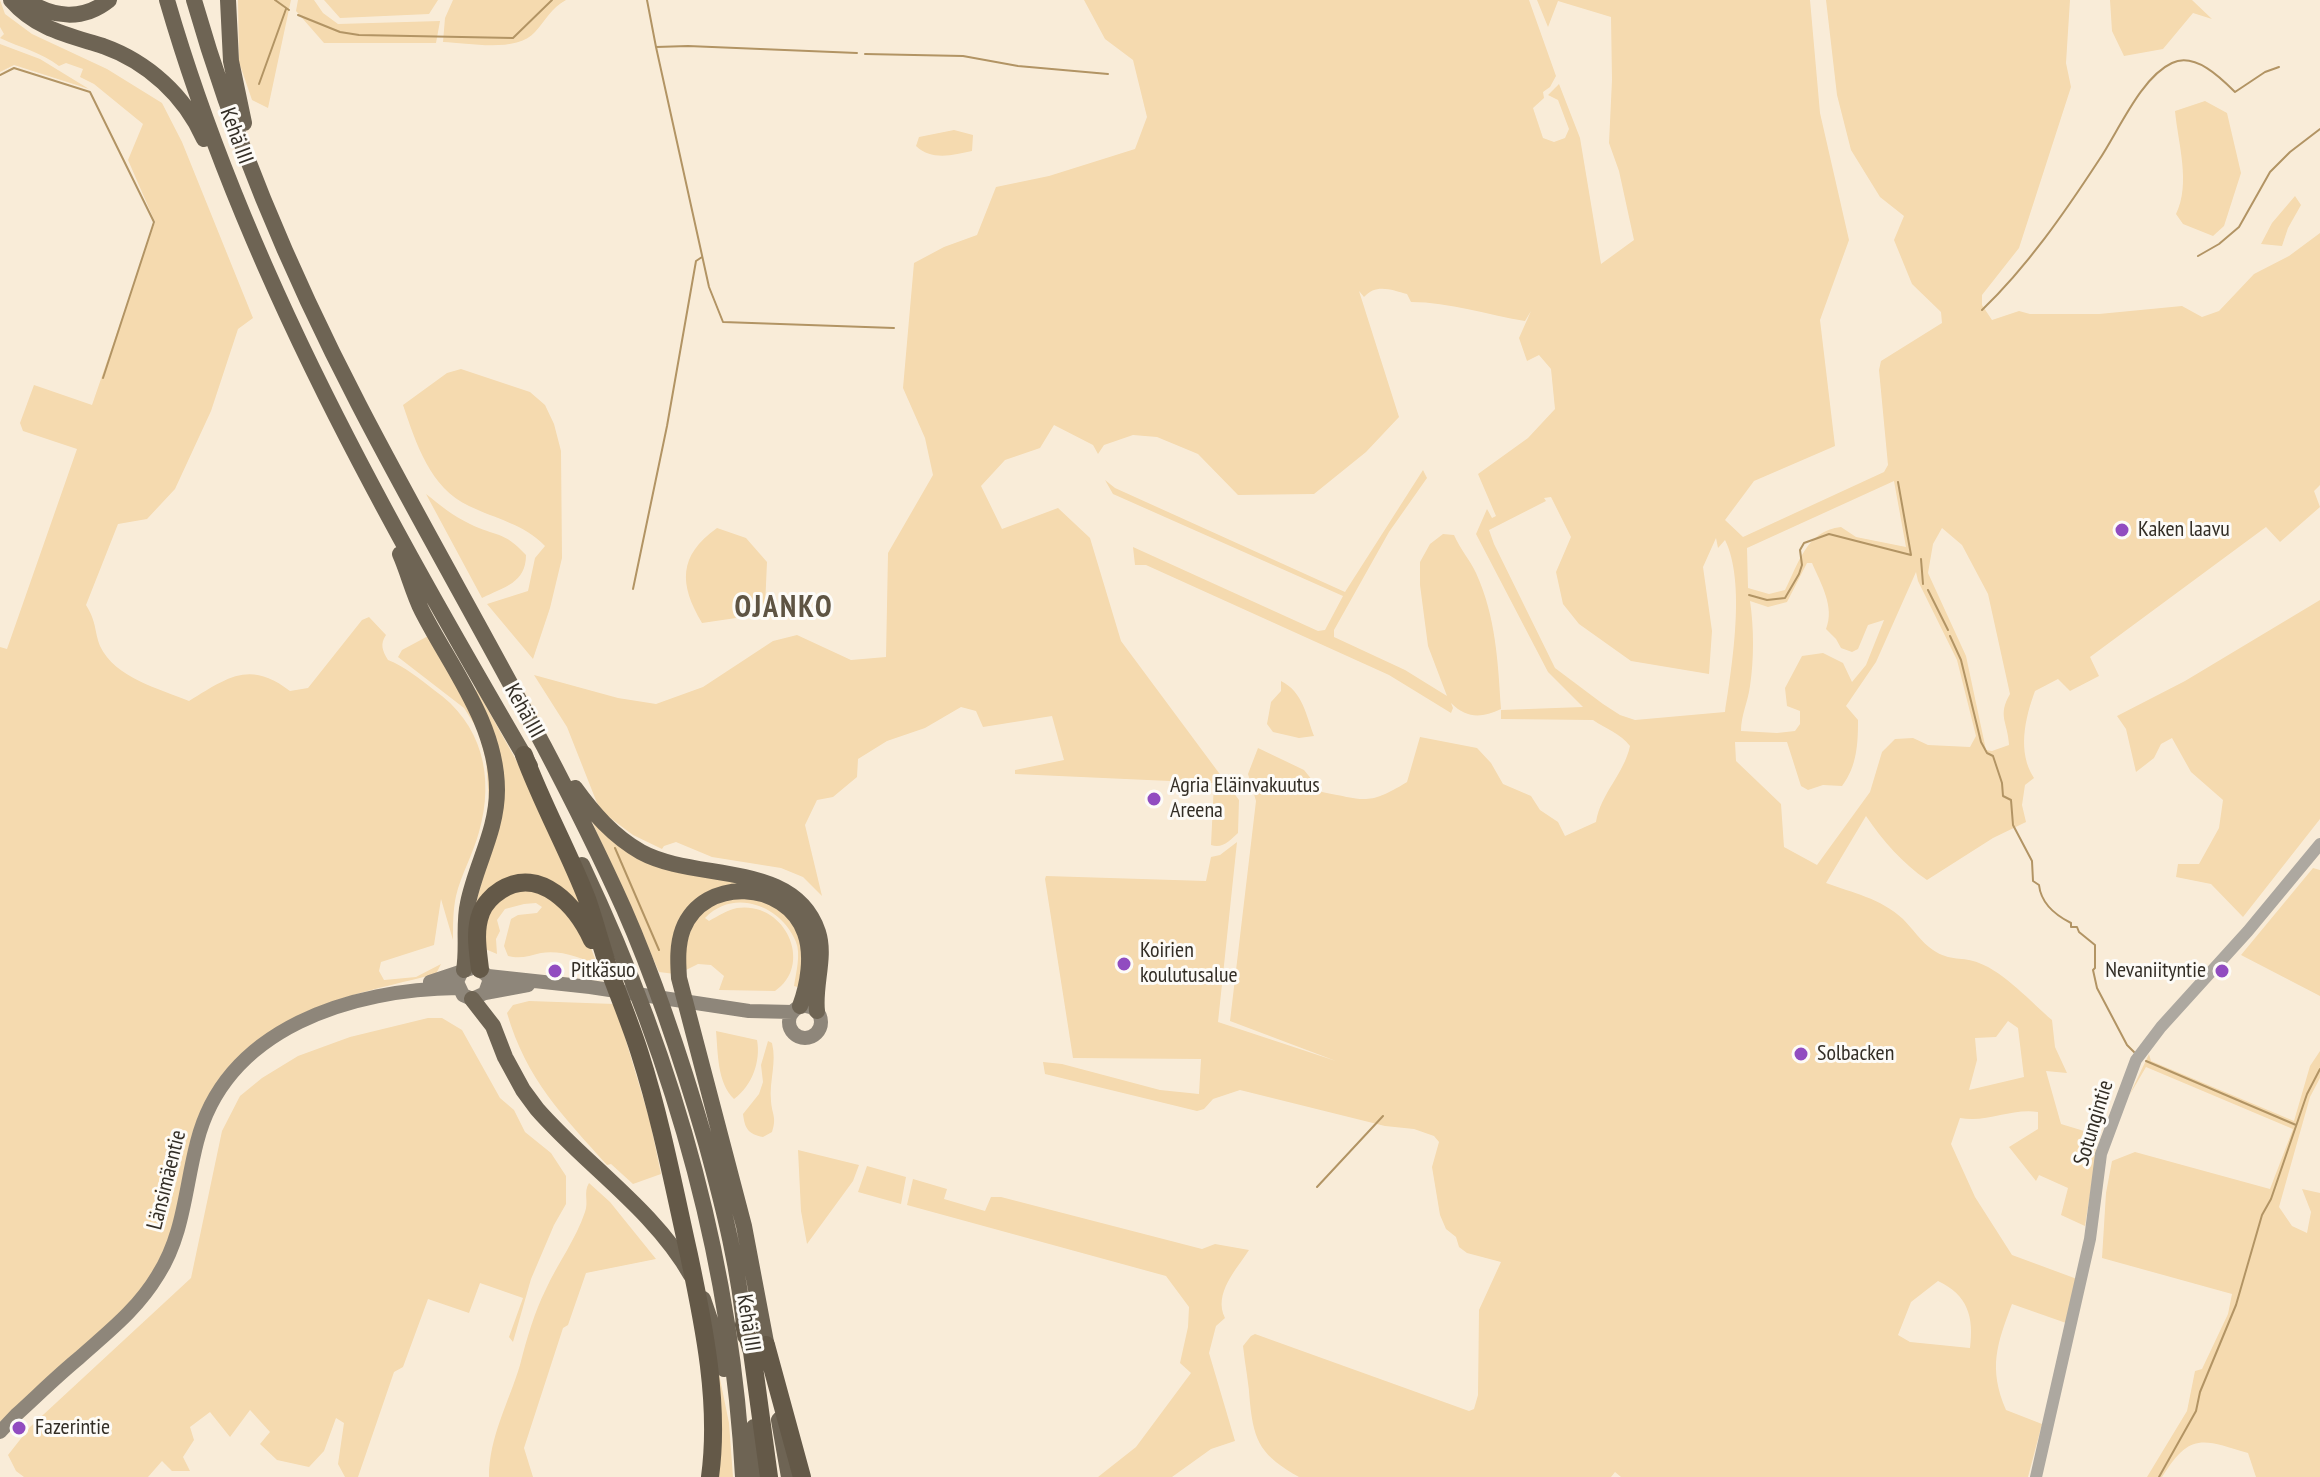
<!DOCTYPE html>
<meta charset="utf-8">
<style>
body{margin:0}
canvas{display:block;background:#f9ecd8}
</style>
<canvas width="2320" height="1477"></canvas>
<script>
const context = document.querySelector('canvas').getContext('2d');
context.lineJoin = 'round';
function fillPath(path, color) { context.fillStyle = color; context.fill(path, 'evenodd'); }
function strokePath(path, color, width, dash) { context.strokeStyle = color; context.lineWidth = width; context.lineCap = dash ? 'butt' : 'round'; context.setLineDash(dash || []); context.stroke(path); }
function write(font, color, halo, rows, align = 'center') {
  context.font = font + ' "PT Sans Narrow",sans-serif'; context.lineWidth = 6; context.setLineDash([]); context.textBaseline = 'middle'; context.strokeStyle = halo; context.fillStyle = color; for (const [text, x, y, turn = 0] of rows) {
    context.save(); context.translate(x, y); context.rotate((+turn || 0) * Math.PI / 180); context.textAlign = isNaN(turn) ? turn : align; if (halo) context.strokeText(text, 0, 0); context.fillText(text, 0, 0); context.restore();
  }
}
fillPath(new Path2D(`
 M0,0L5,14L32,34L107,69L162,103L182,142L253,318L238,329L211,411L175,489L147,519L118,524L86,605C97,623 94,630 100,646C115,678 160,689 189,701C228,677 250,660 290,691L308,688L362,620L369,617L386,635C380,644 382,650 388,660C404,666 420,679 434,690C482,723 495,777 479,832C473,854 461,875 456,896C453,910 453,925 453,940L441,899L434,945L381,962L379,971L384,980L416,977L441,964L436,974C349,996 275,1006 219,1083L171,1236L151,1278L125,1312L0,1422V647L7,649L77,449L23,431L20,423L34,385L92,405L155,222L128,160L143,124L94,84L80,77L83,69L66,63L59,66C41,52 21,48 0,38L4,34L0,27Z
 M238,0H291L268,108L252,100L239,62Z
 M298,0H314L323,13L338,24L440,21L436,43H324L296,11Z
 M324,0H438L429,14L340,18Z
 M453,0H566C551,8 546,20 535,32C517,53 469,43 443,42L445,18Z
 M1084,0H1529L1556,76L1550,87L1543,92L1544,98L1533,108L1543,138L1554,142L1565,138L1569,129L1558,100L1548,95L1559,84L1580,138L1601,264L1634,240L1619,171L1609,143L1612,80L1611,17L1558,1L1548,27L1537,0H1810L1820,113L1849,240L1820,320L1835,446L1754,481L1725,520L1743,537L1884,472L1888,465L1879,370L1881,361L1942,323L1941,312L1912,284L1894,240L1904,216L1880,197L1851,150L1837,95L1826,0H2070L2066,63L2071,87L2019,248L1982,295V305L1992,320L2019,311L2030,314H2099L2182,306L2202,317L2219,311L2254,274L2289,256L2320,233V485L2314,491L2320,507L2280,542L2266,527L2090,657L2099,676L2070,691L2058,679L2035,691C2025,718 2017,752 2034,778L2025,785L2022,805L2026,822L1993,838L1927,880C1902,863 1883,841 1866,816L1826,883C1853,893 1880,898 1903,919C1913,929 1921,942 1933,950C1950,962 1963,956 1979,963C2004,972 2032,1003 2052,1020L2055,1047L2067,1073L2046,1071L2061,1124L2094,1134L2096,1156L2085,1226L2061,1215L2068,1188L2039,1175L2036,1181L2009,1147L2038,1129V1112C2011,1108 1988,1123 1960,1118L1951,1144L1975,1197L2012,1255L2077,1279L2066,1323L2012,1304C1997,1344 1988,1368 2006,1410L2042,1424L2028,1477H1621L1615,1472L1611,1477H1299C1262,1456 1254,1443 1250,1403C1249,1384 1245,1365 1243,1346L1251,1336L1255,1334L1469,1411L1474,1409L1478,1395L1479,1310L1501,1262L1467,1253L1459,1247L1456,1237L1446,1229L1440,1215L1432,1167L1439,1142L1434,1136L1414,1129L1385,1126L1240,1090L1213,1099L1204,1109L1197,1111L1045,1074L1043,1062L1062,1064L1160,1090L1199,1094L1201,1059L1073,1058L1045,879L1046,876L1206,881L1211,857L1220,855L1237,842L1218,1022L1336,1061L1230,1021L1256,801L1248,774L1258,748L1304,770L1322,792C1365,800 1368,806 1407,782L1420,737L1477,748L1491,763L1503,784L1531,796L1540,810L1558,822L1565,836L1596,822C1601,793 1624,774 1630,746C1620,733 1606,729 1593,720L1501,719V710L1583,707L1548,672L1476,534L1487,509L1492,518L1496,516L1478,474L1528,438L1555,409L1551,369L1539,355L1527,361L1519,338L1531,311L1525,321C1487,315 1450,302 1411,302L1407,294C1392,290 1376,283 1364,297L1359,291L1399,417L1366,452L1314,494L1238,495L1198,454L1157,437L1133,435L1104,445L1098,454L1093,445L1054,425L1040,448L1005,460L981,486L1002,529L1058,508L1090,538L1121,641L1239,800L1238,833C1230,840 1223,849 1211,845L1214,783L1015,774V770L1064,760L1052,716L983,727L976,711L961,707L925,728L887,741L858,759L857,777L833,797L817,800L805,825L822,896L803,877L781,868L712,857L676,842L664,846L662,849L633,835L605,814L597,803L567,727L534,675L618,698L656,704L703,687L773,641L797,635L851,660L886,657L888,553L933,475L925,438L903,388L914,263L944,247L977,235L996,187L1049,176L1135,149L1147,117L1133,60L1105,39ZM1894,481L1906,547L1856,537L1841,527C1806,531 1799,563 1785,590L1769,594L1748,588L1747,548ZM1551,497L1571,537L1556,572L1563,604L1579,624L1631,661L1709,674L1712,631L1703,567L1716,538L1718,548L1725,540C1746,582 1732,666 1725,712L1635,720L1620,715L1603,704L1555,668L1494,544L1489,530L1546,501L1544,498ZM1942,528L1962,545L1988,594L2010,694C1997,716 2008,722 2009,745L1992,751L1986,750L1966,656L1928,573L1933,544ZM1807,563H1812C1821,584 1835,607 1826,629L1836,639L1841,648L1852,652L1858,649L1868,625L1884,620L1866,665L1852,682L1843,663L1823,653L1802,656L1785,688L1787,706L1800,711V724L1795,731L1777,733L1741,731C1741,715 1748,702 1750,686C1754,659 1754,628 1750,601L1768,607L1787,602ZM1916,572L1918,581L1957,660L1976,736L1970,747L1928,745L1913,738L1895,739L1882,752L1870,792L1817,865L1784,847L1781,804L1736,761L1735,742H1787L1801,786L1808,790L1823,785L1842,786C1857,766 1858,744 1858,720L1846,706L1876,662ZM2008,1021L2018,1028L2024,1077L1969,1090L1977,1060L1975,1038L1996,1037ZM1938,1281C1968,1295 1974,1317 1970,1348L1910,1342L1898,1335L1911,1302Z
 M2110,0H2192L2212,19L2193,13L2163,49L2124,56L2112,31Z
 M0,44L40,59L89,89L14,65L0,72Z
 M2205,101L2227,113L2241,173L2224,226L2213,236L2183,224L2176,214C2191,184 2178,143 2175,111Z
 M954,130L973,135L972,151C954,155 931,161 916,146L919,137Z
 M2295,196L2301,205L2288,228L2282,246L2261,244L2272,223Z
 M461,369L530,392L545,405L554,424L561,451L562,558L550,608L533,659L487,604L528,591L535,558L545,546C524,524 496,519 469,506C430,488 416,443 403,405L447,373Z
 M1423,470L1427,478L1389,532L1334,630V637L1405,670L1447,696L1428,646L1420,585V562L1430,544L1443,534L1454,535C1460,549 1470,560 1476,573C1496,617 1498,662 1501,709C1482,718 1467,719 1451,703L1453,708L1451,713L1389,675L1146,565H1135L1133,547L1318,631L1325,630L1343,596L1113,494L1105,480L1115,488L1345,592Z
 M426,494C440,505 453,516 470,524C496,537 503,530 526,555C526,583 504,587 482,598Z
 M717,528L746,538L767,562L765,607L743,617L702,623C679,584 678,556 717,528Z
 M2320,600V819L2243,917L2211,884L2176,877L2178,864H2199L2219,828L2223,800L2191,772L2172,738L2161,744L2154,758L2136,772L2126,729L2117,716L2185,681Z
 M430,635C466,699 507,760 486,837C481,857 471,875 466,895C461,914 462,932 463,950L459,951V908L486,826L489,801L486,760L478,730L464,708L398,657L402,650Z
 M1281,681C1303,692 1306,715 1314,736L1299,738L1273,732L1267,724L1271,702L1281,691Z
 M476,688L531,787L591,922L528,879L470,925L500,815L476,699Z
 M590,817C614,835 635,857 665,868C716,887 818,869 818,950C818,960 816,971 815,981L810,980C812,968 815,955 812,943C798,877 701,865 678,931C674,945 675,960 675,974L659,972Z
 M2313,868L2320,870V996L2241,955Z
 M530,888L554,897L591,948L598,967C582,957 560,950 541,953C529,956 520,959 508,956L504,946L511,919L518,915L537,913L542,907L536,903L524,904L505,909L497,920L500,931L496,939L497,954L483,948V924L501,896Z
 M749,896L778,906L801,936L805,955L801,988L794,986C796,973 801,954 796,942C782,906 734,887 705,918L709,921C718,916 727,910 737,908C786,901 814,965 775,991L719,990L724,976L711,965L698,964L684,971C684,944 689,914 718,901C726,897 740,897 749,896Z
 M529,1001L615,1004L650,1121L661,1174L633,1184L611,1164L607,1165C563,1116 526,1079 507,1013L513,1005Z
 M428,1018H442L462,1030L500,1098L514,1110L525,1132L551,1153L566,1176V1204L554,1225L531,1279L513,1342L509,1337L523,1298L480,1283L469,1313L428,1299L403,1367L394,1372L358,1477H345L338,1464L344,1423L336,1418L324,1451L309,1467L277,1460L260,1444L270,1432L250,1410L230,1437L210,1412L190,1427L194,1440L183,1457L190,1471H172L162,1461L148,1477H24L16,1471L8,1455L30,1427L191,1278L222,1131L240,1096L262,1078L298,1056L350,1037Z
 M716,1031L757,1040C761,1061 752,1086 734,1099C717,1083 718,1052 716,1031Z
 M768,1041L772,1043C777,1063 769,1081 771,1101C772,1115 777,1117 772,1132L763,1137C748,1134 745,1129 743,1114L759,1094L763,1082L761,1065Z
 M2320,1051V1078L2310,1097L2279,1207L2292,1226L2307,1233L2311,1212L2302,1189L2320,1193V1477H2256L2248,1453C2202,1439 2190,1432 2162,1477H2147L2187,1411L2195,1371L2202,1369L2228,1314L2232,1294L2102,1258L2106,1193L2112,1161L2135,1152L2270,1189L2293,1129L2146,1067L2129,1096L2149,1054L2151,1061L2294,1121L2310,1066Z
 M798,1150L859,1165L853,1181L807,1244L801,1211Z
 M867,1166L906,1177L901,1204L858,1192Z
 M913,1179L947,1189L944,1199L985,1211L991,1197H1001L1202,1249L1215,1244L1249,1250C1236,1270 1213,1294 1225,1318L1216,1326L1209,1353L1235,1441L1211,1449L1172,1477H1098L1136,1447L1191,1373L1180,1363L1188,1327L1189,1307L1166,1276L907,1205Z
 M589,1183L610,1202L656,1259L586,1273L568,1325L563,1328L524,1448L533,1477H489C489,1437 509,1402 520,1365C527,1338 534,1313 546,1289C558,1263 576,1239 585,1212C589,1202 583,1192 589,1183Z
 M710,1330L729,1423L733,1477H716Z`), '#f5daaf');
strokePath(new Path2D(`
 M275,0L289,10
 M647,0L656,47L688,46L857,53
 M298,15L340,32L359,35L513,38L552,0
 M656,47L709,287L723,322L894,328
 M865,54L963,56L1018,66L1108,74
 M0,75L14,68L90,92L154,222L103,378
 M259,84L286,9
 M2198,256L2219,244L2239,227L2270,172L2290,152L2320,129
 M1982,310C2027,267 2065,212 2099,160C2118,132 2141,77 2172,63C2195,52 2221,78 2235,92L2265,72L2279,67
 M1921,559L1923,584
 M633,589L667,426L696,261L702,257
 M1928,590L1948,630
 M1749,595L1767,600L1785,598L1799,574L1802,565L1800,550L1804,543L1829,534L1911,555L1898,482
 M1950,636L1961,660L1981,742L1987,753L1993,756L2002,783L2003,796L2011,800L2013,825L2032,861L2033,881L2039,885C2041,903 2055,915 2071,923V927H2077L2079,932L2095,945V968L2093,970L2097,988L2127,1045L2134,1052
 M615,848L659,950
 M2146,1061L2296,1125
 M1317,1187L1383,1116
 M2159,1477L2196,1411L2200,1392L2236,1305L2262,1215L2271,1199L2307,1094L2320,1069`), '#b29464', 2);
strokePath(new Path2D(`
 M2036,1477L2090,1239L2101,1154L2136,1060L2161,1027L2248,931L2320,844`), '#ada8a0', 12);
strokePath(new Path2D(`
 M488,976L590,987L749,1011L793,1012
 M430,982L475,967L488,976L489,982L485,993L472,999L463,995L457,982L461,973
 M485,993L528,985
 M789 1022a16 16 0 1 1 32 0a16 16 0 1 1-32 0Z
 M0,1432L16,1415C37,1396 57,1376 79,1358C108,1332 137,1310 158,1275C184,1234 185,1188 197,1142C226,1027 353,989 458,988`), '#8e867a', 14);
strokePath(new Path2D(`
 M11,0C36,29 68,35 103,46C148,62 185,96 204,139
 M26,0C53,18 83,21 109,0
 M167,0C246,273 388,522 530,766
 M194,0C234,140 292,276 359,405C446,573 546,736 624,909C657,984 683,1064 706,1143C723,1205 740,1272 745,1336
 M228,0L231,61L244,123
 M400,554C408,572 413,593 422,611C451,668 497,724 497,790C497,831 476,864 468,903C463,925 468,947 464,970
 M575,788C593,813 613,836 641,852C696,882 794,860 818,932C826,957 814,985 817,1011
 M582,865C674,1059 732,1262 743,1477
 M472,999L493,1026L505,1057L523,1090L537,1109C586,1165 654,1210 691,1275
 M703,1299L717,1340L724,1369
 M769,1358L744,1226L679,978C678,962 677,945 683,929C704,876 786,880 805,933C813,955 808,985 800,1006
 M779,1420L789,1477
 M754,1427L758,1477`), '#6e6454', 16);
strokePath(new Path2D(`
 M524,755C542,804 568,850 587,899C595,922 601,946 609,969C619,997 631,1025 640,1054C661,1120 674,1188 689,1255C704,1326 720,1404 710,1477
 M480,969C478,951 474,931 481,913C484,904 493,895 501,890C540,865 577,907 592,940
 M744,1325L752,1352L769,1477
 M766,1345L802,1477`), '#645948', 18);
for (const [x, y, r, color] of [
 [2122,530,8,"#914cc0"],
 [1154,799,8,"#914cc0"],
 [1124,964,8,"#914cc0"],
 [555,971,8,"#914cc0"],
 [2222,971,8,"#914cc0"],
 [1801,1054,8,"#914cc0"],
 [19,1428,8,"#914cc0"]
]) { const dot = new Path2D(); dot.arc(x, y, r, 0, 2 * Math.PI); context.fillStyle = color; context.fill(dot); strokePath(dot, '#fdfbf7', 3); }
write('22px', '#332e26', '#fdfbf7', [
 ["Kehä III",236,136,70],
 ["Kehä III",524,711,61],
 ["Sotungintie",2094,1123,-73],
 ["Länsimäentie",167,1180,-76],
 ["Kehä III",748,1323,81]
]);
write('22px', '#332e26', '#fdfbf7', [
 ["Kaken laavu",2138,530],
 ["Agria Eläinvakuutus",1170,786],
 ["Areena",1170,811],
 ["Koirien",1140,951],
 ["koulutusalue",1140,976],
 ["Pitkäsuo",571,971],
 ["Nevaniityntie",2206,971,"right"],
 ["Solbacken",1817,1054],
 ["Fazerintie",35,1428]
], 'left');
context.letterSpacing = '2px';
write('bold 30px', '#5e5443', '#fdfbf7', [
 ["OJANKO",784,608]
]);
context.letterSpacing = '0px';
</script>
